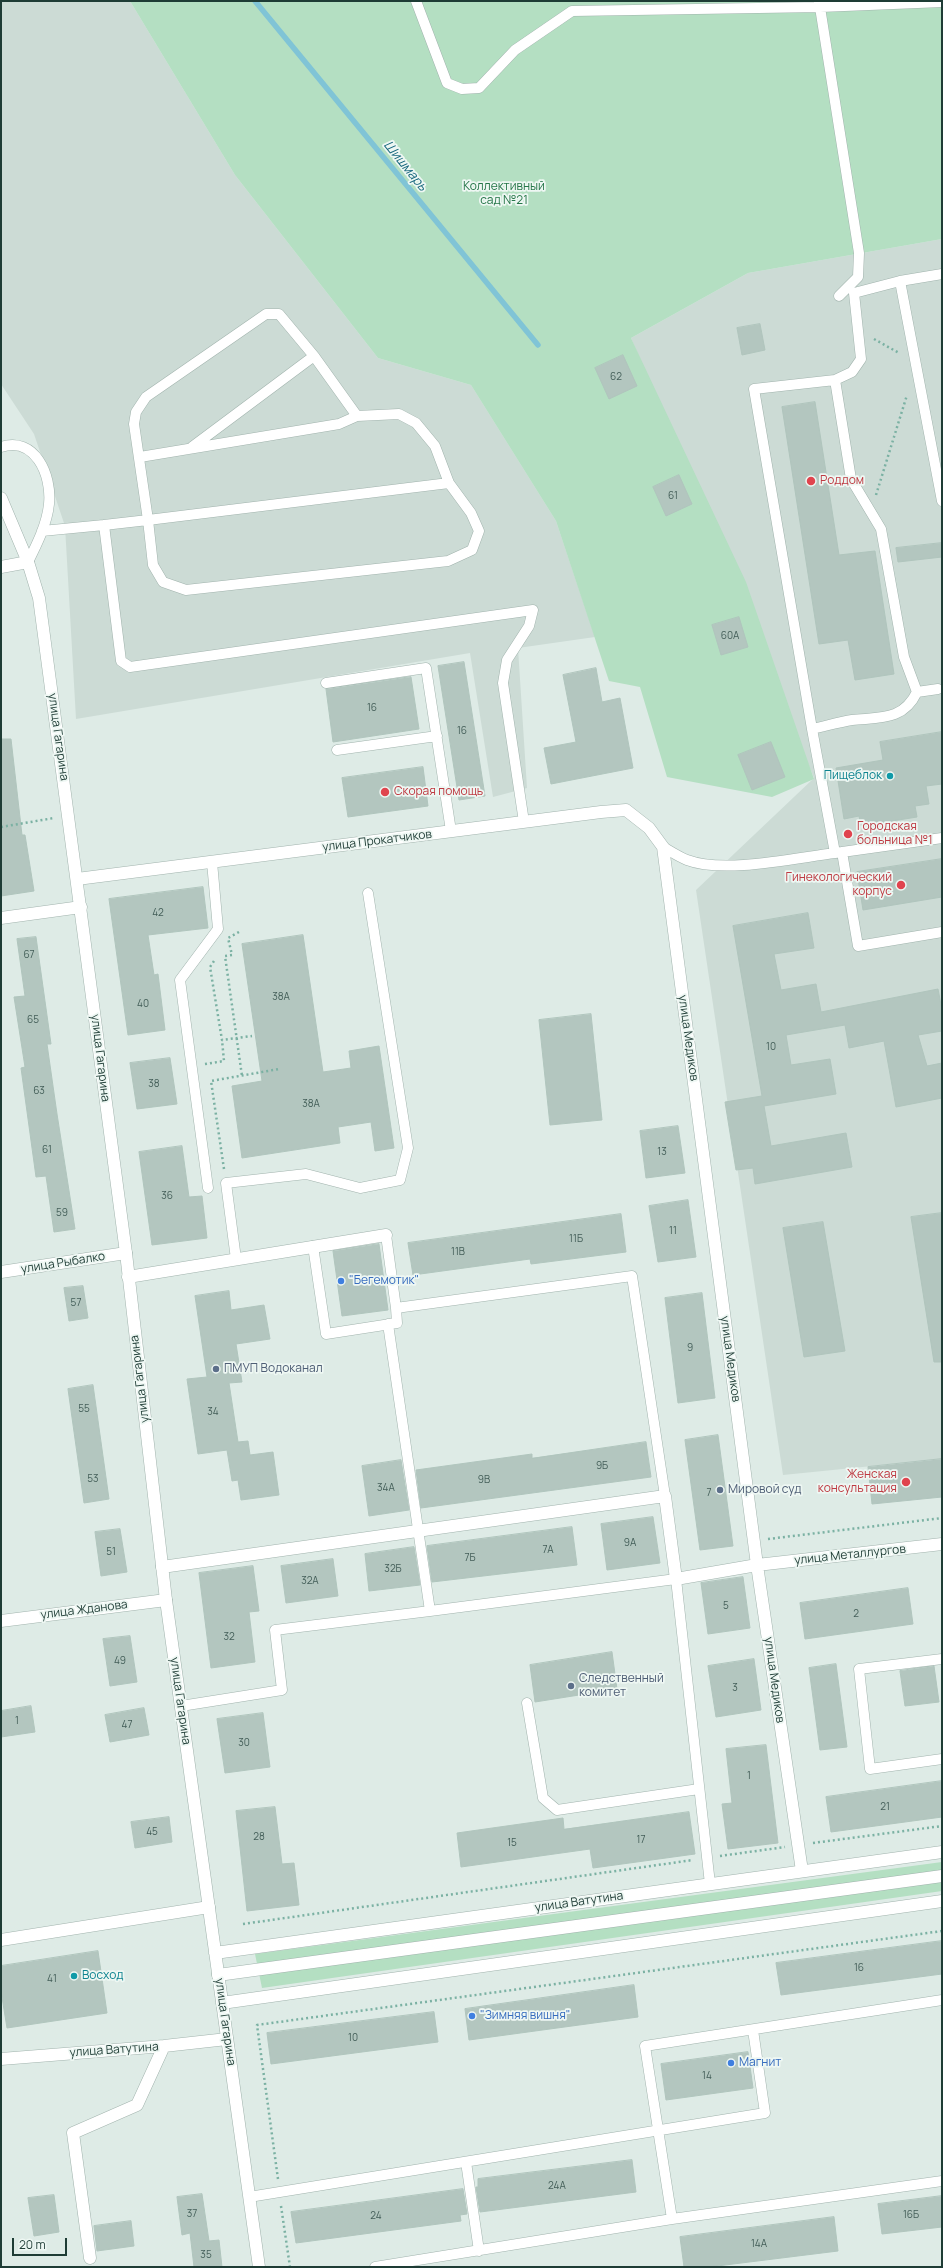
<!DOCTYPE html>
<meta charset="utf-8">
<style>
body{margin:0}
#map{position:relative;width:943px;height:2268px;overflow:hidden;background:#deebe6;font-family:Manrope,sans-serif}
canvas{display:block}
.frame{position:absolute;inset:0;border:2px solid #1e3c35;pointer-events:none}
.scale{position:absolute;left:12px;top:2238px;width:55px;height:18px;box-sizing:border-box;border:2px solid #1e3c35;border-top:0;padding-left:5px;font-size:12px;line-height:14px;white-space:nowrap;color:#1e3c35;-webkit-text-stroke:3px #eef7f3;paint-order:stroke}
</style>
<div id="map">
<canvas width="943" height="2268"></canvas>
<div class="frame"></div>
<div class="scale">20 m</div>
</div>
<script>
const context = document.querySelector('canvas').getContext('2d');
context.lineJoin = 'round';
function fillPath(path, color) { context.fillStyle = color; context.fill(path, 'evenodd'); }
function strokePath(path, color, width, dash) { context.strokeStyle = color; context.lineWidth = width; context.lineCap = dash ? 'butt' : 'round'; context.setLineDash(dash || []); context.stroke(path); }
function write(font, color, halo, rows, align = 'center') {
  context.font = font + ' Manrope,sans-serif'; context.lineWidth = 3.5; context.setLineDash([]); context.textBaseline = 'middle'; context.strokeStyle = halo; context.fillStyle = color; for (const [text, x, y, turn = 0] of rows) {
    context.save(); context.translate(x, y); context.rotate((+turn || 0) * Math.PI / 180); context.textAlign = isNaN(turn) ? turn : align; if (halo) context.strokeText(text, 0, 0); context.fillText(text, 0, 0); context.restore();
  }
}
fillPath(new Path2D(`
 M1,1H130L235,175L378,358L471,385L556,521L595,637L518,648L527,788L493,797L470,653L76,719L65,526L34,434L1,384Z
 M942,239V1459L783,1475L696,890L814,778L631,338L748,273Z`), '#ccdbd5');
fillPath(new Path2D(`
 M130,1H942V239L748,273L631,338L746,582L814,779L772,797L667,777L640,687L609,681L556,521L471,385L378,358L235,175Z
 M942,1862V1891L262,1988L255,1954Z`), '#b4dfc2');
strokePath(new Path2D(`
 M255,1L538,345`), '#80c4d6', 5.5);
const building = new Path2D(`
 M760,324L765,350L742,355L737,328Z
 M623,355L637,386L609,399L595,368Z
 M815,402L839,555L875,551L894,674L855,680L848,640L819,644L782,407Z
 M679,475L692,504L666,516L653,487Z
 M942,543V557L898,562L896,548Z
 M739,617L748,647L721,655L712,625Z
 M464,662L485,796L459,800L438,666Z
 M596,668L602,702L620,698L633,768L551,784L544,748L576,742L563,675Z
 M411,677L419,729L333,742L326,689Z
 M942,732V784L926,786L929,804L915,806L917,817L861,826L859,816L844,819L836,768L883,760L880,742Z
 M1,739H11L22,835H25L34,891L1,896Z
 M771,742L785,777L752,790L738,755Z
 M423,767L428,806L348,817L342,778Z
 M942,859V897L863,910L857,872Z
 M203,887L208,928L148,935L154,975L158,974L165,1030L128,1035L109,899Z
 M808,913L814,948L774,954L781,990L816,984L821,1012L938,989L942,1010V1031L918,1035L927,1066L942,1063V1098L896,1107L884,1041L849,1048L845,1025L786,1035L791,1065L830,1059L836,1094L764,1106L771,1146L846,1133L852,1167L755,1184L753,1168L736,1170L725,1102L762,1096L733,926Z
 M303,935L323,1072L351,1068L349,1051L379,1046L394,1148L375,1151L371,1122L338,1127L340,1143L242,1158L232,1086L262,1081L242,944Z
 M36,937L51,1044H47L57,1114L75,1229L54,1232L46,1176L36,1177L21,1068L25,1067L14,997L25,996L17,939Z
 M591,1014L602,1120L550,1125L539,1020Z
 M170,1058L177,1104L137,1109L130,1063Z
 M678,1126L685,1173L646,1178L640,1131Z
 M182,1146L189,1197L202,1196L207,1238L152,1245L139,1152Z
 M688,1200L696,1257L658,1262L649,1206Z
 M942,1213V1362H934L911,1217Z
 M621,1214L626,1252L531,1264L530,1259L413,1275L408,1243Z
 M823,1222L845,1351L804,1357L783,1228Z
 M379,1244L388,1310L342,1316L333,1251Z
 M83,1286L88,1318L69,1321L64,1288Z
 M229,1291L231,1310L264,1305L270,1339L236,1344L242,1382L229,1383L238,1442L248,1441L250,1455L273,1452L279,1495L241,1500L238,1480L232,1481L227,1450L198,1454L187,1379L207,1377L195,1296Z
 M702,1293L715,1398L678,1403L665,1298Z
 M93,1385L109,1499L84,1503L68,1389Z
 M718,1435L733,1546L700,1550L685,1440Z
 M646,1442L651,1477L421,1508L416,1470L532,1454V1458Z
 M942,1459V1497L872,1504L868,1467Z
 M401,1460L409,1510L369,1516L362,1466Z
 M653,1517L660,1563L607,1570L601,1524Z
 M572,1527L577,1565L432,1582L427,1546Z
 M120,1529L127,1572L101,1576L95,1532Z
 M414,1547L420,1585L369,1591L365,1554Z
 M333,1559L338,1596L286,1603L281,1566Z
 M253,1566L259,1611L249,1612L255,1662L211,1668L199,1573Z
 M743,1577L750,1628L708,1634L701,1583Z
 M908,1588L913,1624L805,1639L800,1603Z
 M130,1636L137,1682L110,1686L103,1639Z
 M612,1652L617,1689L535,1702L530,1665Z
 M754,1659L761,1710L716,1717L708,1666Z
 M836,1664L847,1747L820,1750L809,1668Z
 M934,1666L939,1702L905,1706L900,1671Z
 M31,1706L35,1732L1,1737V1711Z
 M144,1708L149,1735L110,1742L105,1715Z
 M263,1713L270,1767L225,1773L217,1719Z
 M766,1745L778,1843L728,1849L722,1804L732,1803L726,1749Z
 M942,1781V1817L831,1832L826,1797Z
 M275,1807L282,1864L294,1863L299,1905L247,1911L236,1811Z
 M689,1812L695,1854L593,1868L590,1849L461,1867L457,1833L563,1818L564,1829Z
 M169,1817L172,1842L135,1848L131,1822Z
 M942,1941V1974L781,1995L776,1963Z
 M98,1951L107,2013L7,2028L1,1991V1966Z
 M634,1985L638,2017L469,2040L465,2009Z
 M434,2012L438,2042L271,2064L267,2033Z
 M748,2052L753,2088L666,2100L661,2064Z
 M632,2160L636,2192L480,2212L476,2187H478V2179Z
 M463,2189L467,2214L460,2215L461,2221L296,2243L291,2212Z
 M202,2194L209,2241L219,2240L222,2267H194L190,2233L182,2235L177,2197Z
 M54,2195L59,2232L34,2236L28,2198Z
 M942,2196V2227L882,2234L878,2204Z
 M834,2217L838,2251L709,2267H684L680,2237Z
 M131,2221L134,2246L97,2251L94,2226Z`);
fillPath(building, '#b3c6bf');
strokePath(building, '#b0c5bd', 1);
const service = new Path2D(`
 M416,1L447,83L462,89L479,88L515,50L572,11L820,7L942,2
 M819,1L859,253L858,277L839,296
 M900,281L942,501
 M835,380L851,479L881,529L904,657L917,692
 M1,447C35,436 52,475 49,504C47,524 37,544 28,562
 M192,447L314,356
 M140,457L339,424L357,416L399,414L416,423L435,446L449,483L148,520L134,424L136,412L146,397L266,314H279L314,356L357,416
 M104,525L148,520L153,565L163,582L186,590L448,561L472,550L479,531L471,513L449,483
 M42,531L104,525L121,661L130,667L533,610L529,626L507,660L503,683L524,822
 M326,683L426,668L451,831
 M812,729L754,389L835,380L852,372L861,359L854,293L900,281L942,274
 M337,750L437,736
 M663,847C670,851 679,857 687,860C724,874 795,858 835,853L812,729C826,726 839,722 852,720C880,717 903,721 917,692L938,689
 M842,852L858,946L942,932
 M835,853L942,838
 M208,1188L180,980L218,929L212,862
 M386,1235L396,1308
 M313,1246L326,1334L397,1323L396,1308L632,1276L665,1496
 M236,1259L226,1183L306,1174L360,1188L400,1180L408,1148L368,893
 M388,1324L430,1611L676,1579L710,1884
 M942,1659L859,1669L870,1769L942,1759
 M527,1703L543,1798L557,1810L699,1789
 M181,1706L282,1690L275,1630L430,1611
 M466,2162L479,2251
 M249,2197L765,2113L753,2030
 M672,2219L645,2046L942,2000
 M375,2267L672,2219L942,2181`);
const pedestrian = new Path2D(`
 M218,1975L942,1876`);
const minor = new Path2D(`
 M1,567L28,562
 M77,879L601,812L626,810L649,828L663,847L757,1565L802,1871
 M1,918L81,907
 M1,1272L126,1253
 M128,1277L386,1235
 M162,1567L665,1496L676,1579L757,1565L942,1544
 M1,1621L166,1600
 M1,1940L209,1907
 M1,2059L164,2046L227,2039
 M90,2258L73,2133L137,2105L164,2046`);
const tertiary = new Path2D(`
 M1,498L28,562L39,598L126,1253L166,1600L259,2267
 M215,1953L942,1852
 M222,2003L942,1901`);
strokePath(service, '#a1b3ad', 11);
strokePath(pedestrian, '#a1b3ad', 13);
strokePath(minor, '#a1b3ad', 13);
strokePath(tertiary, '#a1b3ad', 13);
strokePath(new Path2D(`
 M874,339L899,353
 M876,495L907,395
 M1,827L54,818
 M239,932L228,938L232,955L225,956L242,1076
 M214,961L210,967L222,1040L252,1036
 M205,1064L224,1061L222,1040
 M224,1169L211,1081L279,1069
 M768,1539L942,1518
 M813,1843L942,1826
 M720,1856L785,1847
 M243,1924L693,1860
 M278,2179L257,2025L942,1931
 M281,2206L290,2267`), '#7bb1a3', 2.5, [2, 3]);
strokePath(service, '#fff', 10);
strokePath(pedestrian, '#fff', 12);
strokePath(minor, '#fff', 12);
strokePath(tertiary, '#fff', 12);
for (const [x, y, r, color] of [
 [811,481,5,"#e0444e"],
 [890,776,4,"#0f9aa8"],
 [385,792,5,"#e0444e"],
 [848,834,5,"#e0444e"],
 [901,885,5,"#e0444e"],
 [341,1281,4,"#3f7fe0"],
 [216,1369,4,"#5c6f8a"],
 [906,1482,5,"#e0444e"],
 [720,1490,4,"#5c6f8a"],
 [571,1686,4,"#5c6f8a"],
 [74,1976,4,"#0f9aa8"],
 [472,2016,4,"#3f7fe0"],
 [731,2063,4,"#3f7fe0"]
]) { const dot = new Path2D(); dot.arc(x, y, r, 0, 2 * Math.PI); context.fillStyle = color; context.fill(dot); strokePath(dot, '#eef7f3', 1.5); }
write('10px', '#435e58', null, [
 ["62",616,377],
 ["61",673,496],
 ["60А",730,636],
 ["16",372,708],
 ["16",462,731],
 ["42",158,913],
 ["67",29,955],
 ["38А",281,997],
 ["40",143,1004],
 ["65",33,1020],
 ["10",771,1047],
 ["38",154,1084],
 ["63",39,1091],
 ["38А",311,1104],
 ["61",47,1150],
 ["13",662,1152],
 ["36",167,1196],
 ["59",62,1213],
 ["11",673,1231],
 ["11Б",576,1239],
 ["11В",458,1252],
 ["57",76,1303],
 ["9",690,1348],
 ["55",84,1409],
 ["34",213,1412],
 ["9Б",602,1466],
 ["53",93,1479],
 ["9В",484,1480],
 ["34А",386,1488],
 ["7",709,1493],
 ["9А",630,1543],
 ["7А",548,1550],
 ["51",111,1552],
 ["7Б",470,1558],
 ["32Б",393,1569],
 ["32А",310,1581],
 ["5",726,1606],
 ["2",856,1614],
 ["32",229,1637],
 ["49",120,1661],
 ["3",735,1688],
 ["1",17,1721],
 ["47",127,1725],
 ["30",244,1743],
 ["1",749,1776],
 ["21",885,1807],
 ["45",152,1832],
 ["28",259,1837],
 ["17",641,1840],
 ["15",512,1843],
 ["16",859,1968],
 ["41",52,1979],
 ["10",353,2038],
 ["14",707,2076],
 ["24А",557,2186],
 ["37",192,2214],
 ["16Б",911,2215],
 ["24",376,2216],
 ["14А",759,2244],
 ["35",206,2255]
]);
write('12px', '#257648', '#eef7f3', [
 ["Коллективный",504,187],
 ["сад №21",504,201]
]);
write('12px', '#be3a42', '#eef7f3', [
 ["Роддом",820,481],
 ["Скорая помощь",394,792],
 ["Городская",857,827],
 ["больница №1",857,841],
 ["Гинекологический",892,878,"right"],
 ["корпус",892,892,"right"],
 ["Женская",897,1475,"right"],
 ["консультация",897,1489,"right"]
], 'left');
write('12px', '#1e3c35', '#eef7f3', [
 ["улица Гагарина",58,737,82],
 ["улица Прокатчиков",377,841,-7],
 ["улица Медиков",688,1038,82],
 ["улица Гагарина",100,1058,83],
 ["улица Рыбалко",63,1263,-9],
 ["улица Медиков",730,1359,82],
 ["улица Гагарина",140,1379,-97],
 ["улица Металлургов",850,1555,-6],
 ["улица Жданова",84,1610,-7],
 ["улица Медиков",774,1680,82],
 ["улица Гагарина",180,1701,82],
 ["улица Ватутина",579,1902,-8],
 ["улица Гагарина",225,2022,82],
 ["улица Ватутина",114,2050,-4]
]);
write('12px', '#0d838f', '#eef7f3', [
 ["Пищеблок",882,776],
 ["Восход",82,1976,"left"]
], 'right');
write('12px', '#366cbe', '#eef7f3', [
 ["\"Бегемотик\"",349,1281],
 ["\"Зимняя вишня\"",480,2016],
 ["Магнит",739,2063]
], 'left');
write('12px', '#4e5e75', '#eef7f3', [
 ["ПМУП Водоканал",224,1369],
 ["Мировой суд",728,1490],
 ["Следственный",579,1679],
 ["комитет",579,1693]
], 'left');
write('italic 13px', '#14657c', '#eef7f3', [
 ["Шишмарь",405,166,51]
]);
</script>
